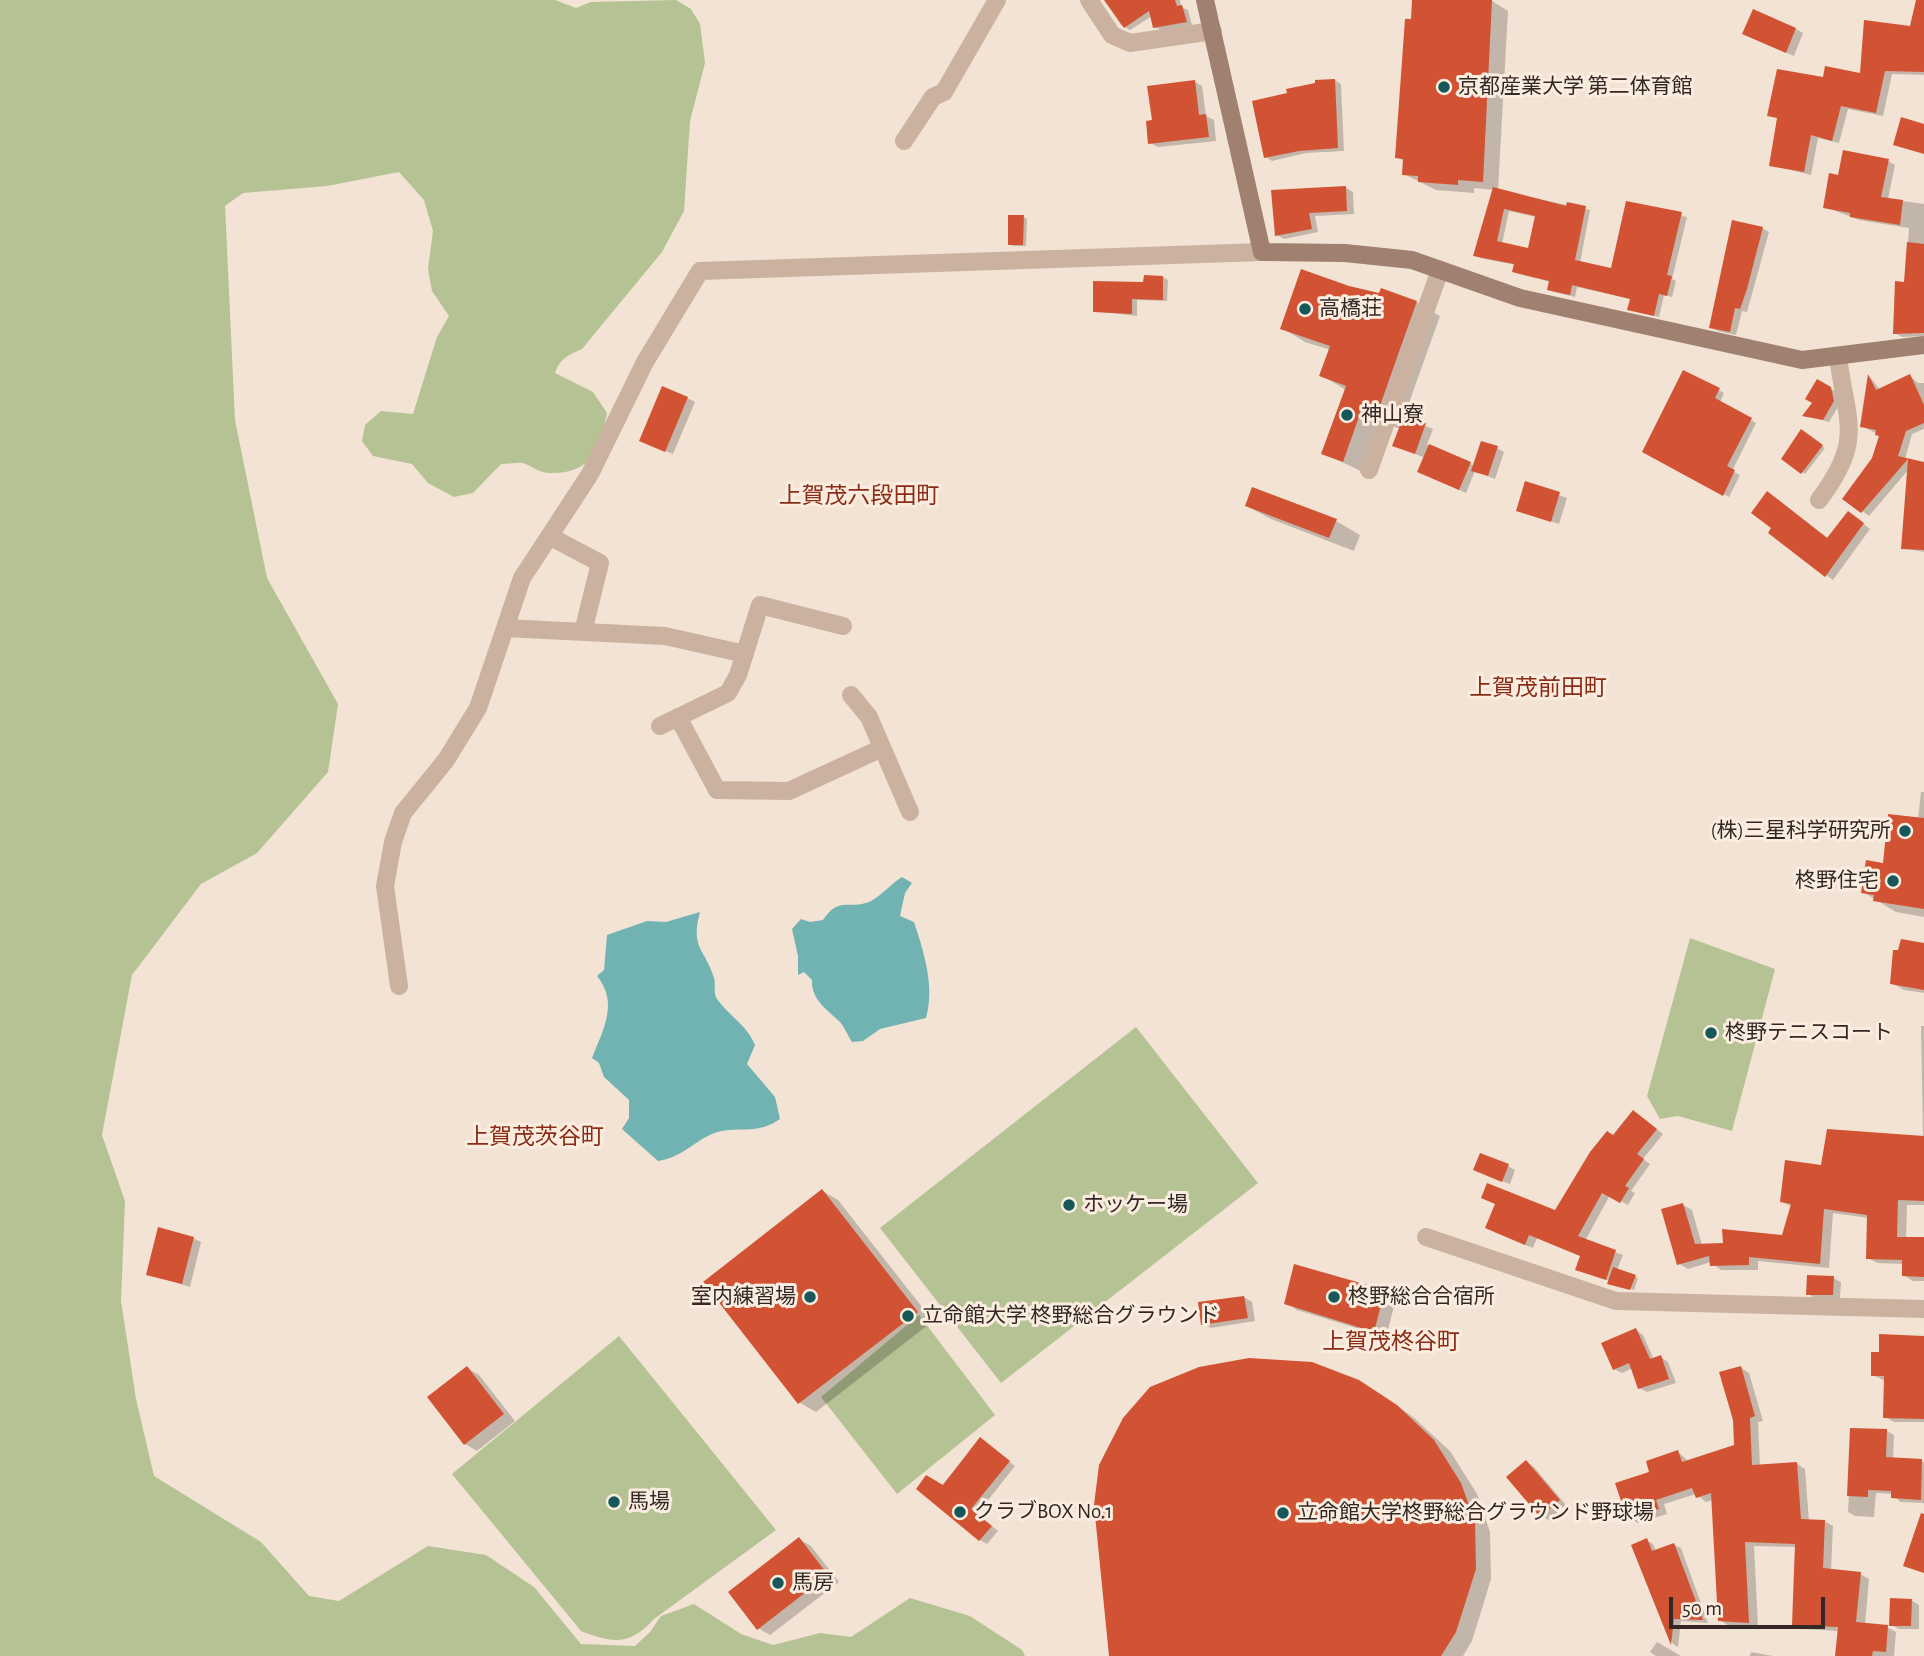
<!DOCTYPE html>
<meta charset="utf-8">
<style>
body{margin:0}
#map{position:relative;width:1924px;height:1656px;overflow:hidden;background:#f3e3d4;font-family:"Alegreya Sans",sans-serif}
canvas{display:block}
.scale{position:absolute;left:1669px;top:1597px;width:156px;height:32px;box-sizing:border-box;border:4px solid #342824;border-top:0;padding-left:9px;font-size:21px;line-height:24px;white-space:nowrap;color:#342824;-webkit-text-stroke:5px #faede0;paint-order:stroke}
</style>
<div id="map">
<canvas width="1924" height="1656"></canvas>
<div class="scale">50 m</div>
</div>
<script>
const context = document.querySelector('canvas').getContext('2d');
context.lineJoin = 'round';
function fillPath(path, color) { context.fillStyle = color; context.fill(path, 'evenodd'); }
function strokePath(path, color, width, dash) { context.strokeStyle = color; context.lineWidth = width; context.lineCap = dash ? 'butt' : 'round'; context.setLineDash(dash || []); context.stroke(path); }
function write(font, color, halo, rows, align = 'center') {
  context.font = font + ' "Alegreya Sans","Noto Sans JP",sans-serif'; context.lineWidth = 6; context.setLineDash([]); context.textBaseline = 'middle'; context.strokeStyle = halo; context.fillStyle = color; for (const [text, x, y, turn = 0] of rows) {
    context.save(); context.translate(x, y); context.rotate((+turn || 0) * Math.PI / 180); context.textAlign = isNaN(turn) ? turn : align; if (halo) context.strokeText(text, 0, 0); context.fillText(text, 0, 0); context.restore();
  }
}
fillPath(new Path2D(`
 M0,0H555L576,8L591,2L676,0L691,9L700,24L705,63L690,121L684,211L662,252L582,349C570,354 559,359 555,373L593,392L607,413C599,449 593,474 549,473C540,473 532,466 523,463C517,462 508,464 501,464L473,493L454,497L428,483L412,464L373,456L362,441L365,425L381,411L413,414L437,337L449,316L432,291L428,269L433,231L424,200L399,172L327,186L243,193L225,206L235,420L267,578L338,704L328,772L257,853L201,884L132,975L102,1135L125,1201L121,1301L136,1399L154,1476L261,1542L309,1596L339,1601L428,1546L486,1555L534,1587L581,1644L635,1646L650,1632L661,1616L694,1604L741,1634L773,1645L820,1633L851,1637L910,1598L970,1616L1022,1650L1025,1656H0Z
 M1690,938L1775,969L1732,1131L1678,1116L1660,1119L1647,1096Z
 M1136,1027L1258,1183L1001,1383L880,1228Z
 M919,1315L995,1415L897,1494L821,1397Z
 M619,1336L776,1530L654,1619C630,1645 614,1644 581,1631L452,1474Z`), '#b5c293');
fillPath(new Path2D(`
 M902,877L912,883L905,893L900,916L914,922C924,952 935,987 926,1018L880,1029L863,1041L852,1042C848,1036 845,1028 840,1022C828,1010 811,1000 812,980L804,972L798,975V956L792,929L801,919L810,922L823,920C840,895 849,911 871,901C882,895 891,884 902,877Z
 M700,912C690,949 705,948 714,978C716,986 713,993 717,999C730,1017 747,1025 755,1045L747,1064L775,1097L780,1119C758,1134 746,1127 722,1131C697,1136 686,1157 658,1161L622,1129L629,1118V1100L604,1077L599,1063L592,1058C603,1030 619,1003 597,976L604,970L607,935L647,921L666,922Z`), '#71b2b2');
fillPath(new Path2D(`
 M1105,0H1180L1181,7L1188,10L1192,25L1161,30L1155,27L1152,16L1130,30L1121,25Z
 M1414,0H1480L1492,1L1508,11L1498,190L1590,210L1580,263L1612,270L1627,203L1687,217L1672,279L1676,281L1672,297L1664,295L1659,317L1629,309L1631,299L1577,287L1575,297L1554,292L1549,290L1551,282L1519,274L1514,271L1516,265L1480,258L1475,255L1494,190L1474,188V193L1436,190L1404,174V161L1397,157ZM1509,211L1536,217L1529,250L1502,244Z
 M1918,0H1924V75L1892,74L1883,116L1848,109L1839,143L1818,138L1811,175L1771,165L1779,119L1769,115L1824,79L1861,75L1911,27Z
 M1796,29L1803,33L1794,56L1752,38Z
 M1335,80L1341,84L1344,151L1306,153L1272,161L1266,157Z
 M1195,82L1202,86L1206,116L1214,120L1216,141L1158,147L1150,143L1153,122Z
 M1888,161L1895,165L1888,199L1924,204V336L1902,337L1895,333L1905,284L1909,228L1859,220L1825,207L1840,177Z
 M1346,188L1353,192L1354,214L1315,216L1318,232L1284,239L1277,235L1273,191Z
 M1024,217L1027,219L1026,246H1013L1009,244Z
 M1762,228L1769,232L1747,312L1742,311L1736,335L1718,331L1711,327Z
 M1163,277L1168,280L1167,301L1137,300V316L1094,311Z
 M1348,288L1416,302L1440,316L1404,417L1433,429L1427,445L1475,466L1497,448L1504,452L1495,479L1475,471L1466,493L1426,475L1425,458L1394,445L1400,429L1385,423L1367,474L1323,453L1346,390L1321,375L1331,350L1305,342L1282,328Z
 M1683,372L1724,393L1720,402L1756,423L1732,471L1740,475L1729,497L1644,451Z
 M1910,376L1918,383H1924V429L1912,434L1905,459L1924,464V552L1903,548L1909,469L1869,516L1845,499L1874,459L1881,436L1862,426L1870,377L1880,390Z
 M1817,381L1837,392L1839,405L1829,422L1804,415L1814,402Z
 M687,398L695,402L673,454L649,444Z
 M1805,433L1825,448L1805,474L1802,472Z
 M1526,483L1567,498L1559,524L1518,510Z
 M1775,497L1829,539L1855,517L1870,529L1833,580L1770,533L1774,528Z
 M1247,506L1336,521L1360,535L1354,551L1271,519Z
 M1921,792H1924V917L1896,912L1863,892L1918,819Z
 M1924,945V993L1904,990L1892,983Z
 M1921,1026H1924V1205H1907L1906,1239H1924V1281H1913L1904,1275V1264L1877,1263L1868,1258L1869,1218L1833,1213L1829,1268L1758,1261V1270H1721L1711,1262L1688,1269L1678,1263L1683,1205L1692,1210L1702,1245L1784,1237L1792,1207L1781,1201L1823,1167L1923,1137Z
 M1640,1116L1663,1134L1643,1159L1650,1164L1631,1191L1635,1193L1628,1205L1610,1195L1585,1241L1623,1255L1617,1270L1638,1278L1634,1290L1577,1269L1582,1256L1537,1238L1533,1248L1494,1232L1556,1213L1614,1137Z
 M1508,1166L1515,1170L1510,1184L1483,1174Z
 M822,1191L838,1200L933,1321L816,1412L800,1403Z
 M193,1238L201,1242L190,1287L148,1274Z
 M1295,1266L1385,1292L1396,1299L1386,1337L1297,1310L1286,1303Z
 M1833,1278L1841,1282L1840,1299L1815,1298L1808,1294Z
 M1244,1297L1252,1302L1255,1321L1211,1328L1203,1324Z
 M1636,1330L1643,1335L1654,1360L1661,1357L1668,1362L1676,1383L1647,1392L1639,1388L1633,1368L1622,1373L1614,1369Z
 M1924,1338V1422H1894L1885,1417L1886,1381L1872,1375L1881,1354Z
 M1740,1367L1749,1373L1763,1421L1758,1422L1760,1466L1796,1463L1805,1469L1809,1521H1824L1833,1526L1831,1571L1860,1574L1869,1579L1865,1625L1887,1627L1896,1632L1894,1656H1842L1839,1631L1802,1629L1793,1624L1796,1547L1754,1546L1758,1627L1728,1625L1719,1620L1713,1500L1706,1502L1696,1494L1664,1504L1667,1514L1638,1523L1629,1518L1651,1473L1678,1452L1688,1461L1736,1446Z
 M467,1368L479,1375L515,1421L477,1451L465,1444Z
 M1375,1391L1413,1417L1450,1451L1477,1494L1490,1532L1491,1579L1472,1641L1463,1656H1110Z
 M1852,1430L1887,1431L1894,1435L1893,1460L1924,1462V1503L1900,1502L1893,1494L1876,1493L1874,1517L1855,1516L1848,1512Z
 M981,1440L1015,1466L977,1514L998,1531L987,1544L980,1540L941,1486Z
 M1526,1462L1534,1467L1566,1505L1549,1520L1541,1516L1508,1477Z
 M799,1539L811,1546L839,1582L770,1635L758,1628Z
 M1646,1540L1653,1544L1656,1551L1674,1545L1681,1548L1708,1623L1681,1621L1678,1647L1673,1644L1633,1545Z
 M1911,1600L1919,1605V1629H1899L1891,1625Z
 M1657,1642L1664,1646L1681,1656H1656L1650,1652Z
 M1751,1652L1773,1656H1750Z`), '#0003');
fillPath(new Path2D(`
 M1104,0H1175L1177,6L1182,5L1187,22L1153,28L1149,11L1124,28Z
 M1412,0H1492L1483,182L1458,180V185L1418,182V176L1402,175L1403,159L1395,158L1405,19H1411Z
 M1916,0H1924V72L1885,71L1876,113L1841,106L1832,141L1811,135L1804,172L1769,166L1777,118L1767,116L1777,69L1823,77L1825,66L1860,73L1864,20L1910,26Z
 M1753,9L1796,28L1786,53L1742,34Z
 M1335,79L1338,148L1299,151L1264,158L1252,101L1287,93L1286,89L1315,83V80Z
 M1195,80L1199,115L1206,114L1209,137L1148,144L1146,121L1152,120L1147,86Z
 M1901,117L1924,124V154L1893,145Z
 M1843,150L1889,159L1881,197L1903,200L1900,225L1850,217V213L1823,208L1829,173L1838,175Z
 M1346,186L1347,211L1309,213L1312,229L1275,236L1271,190Z
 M1493,187L1566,206L1567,202L1586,206L1575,260L1611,268L1626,201L1682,212L1667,275L1672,276L1667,296L1659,294L1654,316L1627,310L1630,299L1572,285L1570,295L1547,290L1549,281L1512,272L1514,264L1473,256ZM1504,209L1535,216L1528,248L1497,241Z
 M1008,215H1024L1023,245H1008Z
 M1732,220L1763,227L1747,289L1740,309L1735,308L1730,332L1709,328Z
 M1907,242L1924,244V333L1893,334L1895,281L1904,282Z
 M1301,269L1349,286L1379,293L1381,288L1417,301L1376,417L1361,411L1343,462L1321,454L1346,386L1319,376L1330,346L1280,329Z
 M1144,275L1163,276V300L1132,299V314L1093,312V281L1143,282Z
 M1683,370L1720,388L1715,398L1752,418L1727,466L1735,470L1723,496L1642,452Z
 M1868,374L1876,390L1910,374L1924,405V423L1906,431L1898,456L1924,462V550L1901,549L1908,459L1861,513L1842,499L1872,458L1879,436L1875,435L1876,430L1860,427Z
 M1817,379L1831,387L1834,401L1823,420L1802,416L1812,403L1805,399Z
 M662,386L688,397L665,452L639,441Z
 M1404,415L1426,423L1415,454L1392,446Z
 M1801,429L1823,445L1801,474L1781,459Z
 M1481,441L1498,446L1488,476L1471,471Z
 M1429,444L1471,462L1459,490L1417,472Z
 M1525,481L1560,492L1551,522L1516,511Z
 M1252,487L1337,519L1329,538L1245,506Z
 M1767,491L1827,538L1848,511L1864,523L1825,577L1768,533L1771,528L1751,513Z
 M1888,814L1924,818V909L1873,901L1874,895L1861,893L1866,860L1883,863Z
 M1901,939L1924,943V990L1890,984L1893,950H1898Z
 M1633,1110L1657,1129L1637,1154L1644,1159L1625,1186L1629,1188L1620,1203L1602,1193L1578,1236L1616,1250L1606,1280L1575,1270L1580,1256L1529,1235L1525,1245L1485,1228L1495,1204L1481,1198L1487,1183L1555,1210L1590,1152L1607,1131L1613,1135Z
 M1827,1129L1924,1136V1201L1898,1200L1897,1237H1924V1277L1902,1276V1260L1866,1259L1867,1215L1824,1209L1820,1264L1749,1257V1265L1710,1266L1709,1256L1677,1265L1661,1209L1683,1203L1695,1244L1723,1243L1722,1229L1782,1235L1791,1204L1780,1202L1785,1160L1821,1165Z
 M1480,1153L1509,1164L1502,1182L1473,1170Z
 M822,1189L918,1312L798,1404L703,1282Z
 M158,1227L194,1237L182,1284L146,1275Z
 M1294,1264L1385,1290L1374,1332L1284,1304Z
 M1613,1267L1636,1275L1630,1290L1607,1284Z
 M1807,1275L1834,1276L1833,1295H1806Z
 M1244,1296L1248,1318L1201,1325L1198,1302Z
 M1636,1328L1650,1359L1661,1355L1669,1379L1638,1389L1629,1363L1613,1370L1601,1343Z
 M1879,1334L1924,1336V1419L1883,1418L1884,1376H1871V1352H1879Z
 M1249,1358L1312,1362L1359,1380L1397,1405L1434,1440L1461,1483L1475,1522L1476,1569L1456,1632L1441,1656H1109L1094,1505L1099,1465L1123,1418L1150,1387L1199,1367Z
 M467,1366L504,1414L464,1445L427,1397Z
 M1741,1366L1755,1416L1750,1418L1752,1465L1797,1462L1801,1519L1825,1520L1823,1568L1861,1572L1856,1622L1888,1625L1886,1652L1873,1651L1872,1656H1835L1838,1627L1792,1625L1795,1544L1745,1542L1749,1623L1718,1621L1711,1493L1696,1498L1692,1488L1656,1500L1659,1509L1627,1519L1615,1483L1649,1472L1646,1461L1678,1450L1682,1462L1734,1445L1733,1420L1719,1372Z
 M1850,1428L1887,1429L1886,1457L1922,1459L1921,1500L1891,1498V1491L1868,1490V1497L1847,1496Z
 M980,1437L1010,1461L971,1509L992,1526L979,1541L916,1489L926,1475L943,1485Z
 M1526,1460L1560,1500L1540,1517L1506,1477Z
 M1921,1513L1924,1514V1573L1903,1566Z
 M799,1537L828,1575L757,1630L728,1592Z
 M1647,1538L1652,1551L1674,1543L1703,1620L1674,1619L1671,1645L1631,1545Z
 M1890,1598L1912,1599L1911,1626H1889Z`), '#d25333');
strokePath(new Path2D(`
 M1089,0L1112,35L1130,43L1213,31
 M904,141L933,97L944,92L997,0
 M1369,470L1440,270
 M1819,500C1864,440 1847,424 1838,357
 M549,536L600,563L583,632
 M505,628L665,636L745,654
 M851,695L869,717L910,812
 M678,717L717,790L789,791L882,748
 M660,726L728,693L738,675L760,605L843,626
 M399,986L385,886L393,842L403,813L446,760L478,708L522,578L590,474L645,362L700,271L1262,252
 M1426,1237L1616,1301L1924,1309`), '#cbb2a0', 18);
strokePath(new Path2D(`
 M1205,0L1262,252L1345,253L1412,260L1520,298L1802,360L1924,345`), '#9f8071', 18);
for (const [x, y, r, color] of [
 [1444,87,7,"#165759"],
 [1305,309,7,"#165759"],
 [1347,415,7,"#165759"],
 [1905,831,7,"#165759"],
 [1893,881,7,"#165759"],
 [1711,1033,7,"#165759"],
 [1069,1205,7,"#165759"],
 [810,1297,7,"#165759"],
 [1334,1297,7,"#165759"],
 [908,1316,7,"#165759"],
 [614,1502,7,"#165759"],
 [960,1512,7,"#165759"],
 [1283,1513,7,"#165759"],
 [778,1583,7,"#165759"]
]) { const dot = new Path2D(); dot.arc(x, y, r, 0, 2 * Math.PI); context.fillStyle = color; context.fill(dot); strokePath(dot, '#faede0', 2.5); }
write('21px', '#342824', '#faede0', [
 ["京都産業大学 第二体育館",1458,87],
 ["高橋荘",1319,309],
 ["神山寮",1361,415],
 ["(株)三星科学研究所",1891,831,"right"],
 ["柊野住宅",1879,881,"right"],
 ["柊野テニスコート",1725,1033],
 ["ホッケー場",1083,1205],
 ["室内練習場",796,1297,"right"],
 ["柊野総合合宿所",1348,1297],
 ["立命館大学 柊野総合グラウンド",922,1316],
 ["馬場",628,1502],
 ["クラブBOX No.1",974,1512],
 ["立命館大学柊野総合グラウンド野球場",1297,1513],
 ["馬房",792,1583]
], 'left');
write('23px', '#8a2d16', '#faede0', [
 ["上賀茂六段田町",859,496],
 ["上賀茂前田町",1538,688],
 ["上賀茂茨谷町",535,1137],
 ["上賀茂柊谷町",1391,1342]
]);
</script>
